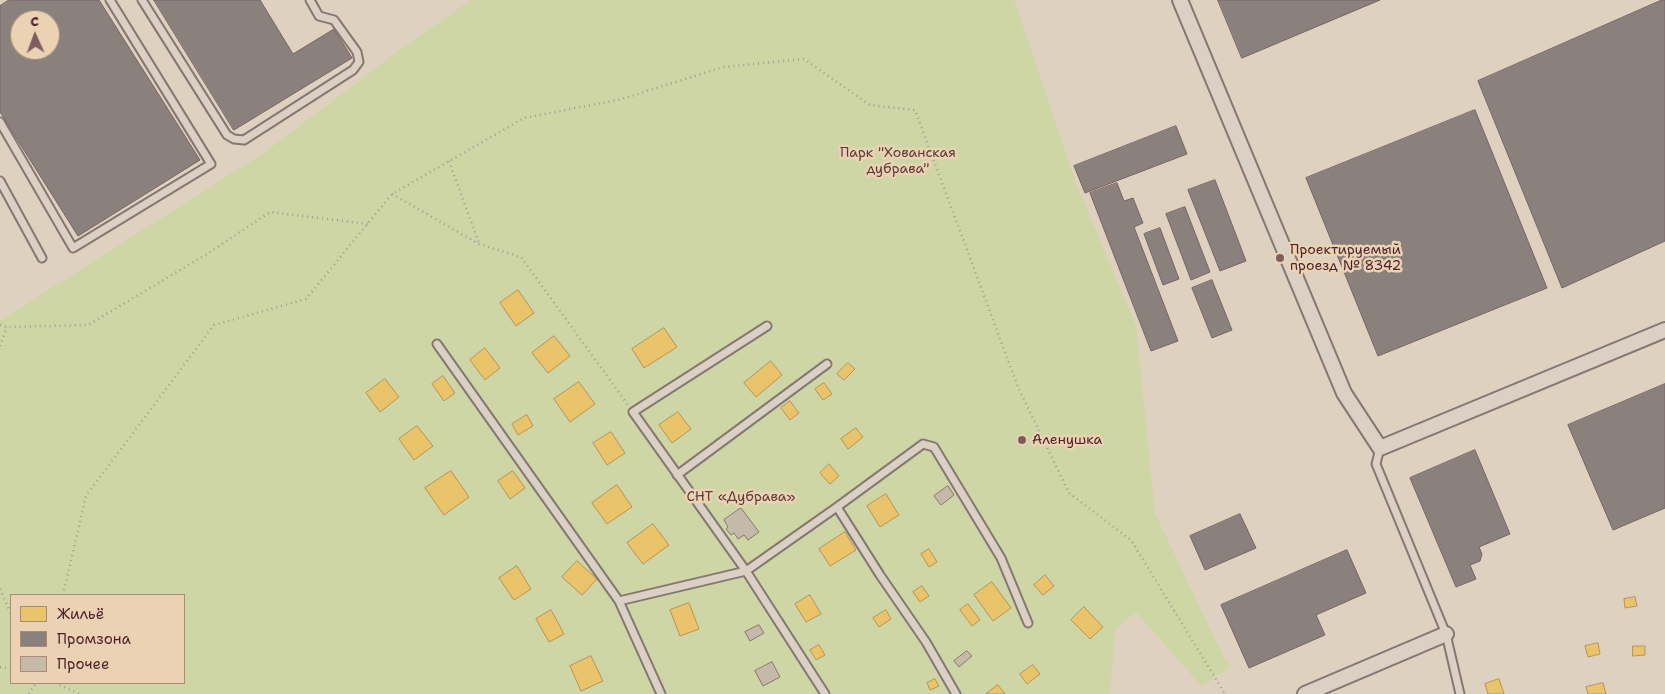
<!DOCTYPE html>
<meta charset="utf-8">
<style>
body{margin:0}
#map{position:relative;width:1665px;height:694px;overflow:hidden;background:#ded1c0;font-family:"Shantell Sans",sans-serif}
canvas{display:block}
.legend{position:absolute;left:10px;top:594px;width:175px;height:90px;box-sizing:border-box;background:#ebd2b3;border:1px solid #ab8a7d;margin:0;padding:6px 9px;list-style:none;font-size:15px;color:#4a1f2b}
.legend li{display:flex;align-items:center;gap:10px;height:25px}
.legend b{width:25px;border:1px solid #ab8a7d}
.north{position:absolute;left:10px;top:10px;width:50px;height:50px;box-sizing:border-box;background:#ebd2b3;border:1px solid #ab8a7d;border-radius:50%;rotate:358deg;font-size:14px;font-weight:700;line-height:20px;text-align:center;color:#4a1f2b}
.north::after{content:'';display:block;margin:auto;width:18px;height:22px;background:#7e5d5f;clip-path:polygon(50% 0,100% 100%,50% 72%,0 100%)}
</style>
<div id="map">
<canvas width="1665" height="694"></canvas>
<ul class="legend">
<li><b style="height:14px;background:#e9c46a"></b>Жильё</li>
<li><b style="height:14px;background:#8a817c"></b>Промзона</li>
<li><b style="height:14px;background:#c5baa9"></b>Прочее</li>
</ul>
<div class="north">С</div>
</div>
<script>
const context = document.querySelector('canvas').getContext('2d');
context.lineJoin = 'round';
function fillPath(path, color) { context.fillStyle = color; context.fill(path, 'evenodd'); }
function strokePath(path, color, width, dash) { context.strokeStyle = color; context.lineWidth = width; context.lineCap = dash ? 'butt' : 'round'; context.setLineDash(dash || []); context.stroke(path); }
function write(font, color, halo, rows, align = 'center') {
  context.font = font + ' "Shantell Sans",sans-serif'; context.lineWidth = 5; context.setLineDash([]); context.textBaseline = 'middle'; context.strokeStyle = halo; context.fillStyle = color; for (const [text, x, y, turn = 0] of rows) {
    context.save(); context.translate(x, y); context.rotate((+turn || 0) * Math.PI / 180); context.textAlign = isNaN(turn) ? turn : align; if (halo) context.strokeText(text, 0, 0); context.fillText(text, 0, 0); context.restore();
  }
}
fillPath(new Path2D(`
 M471,0H1014L1076,183L1136,326L1155,513L1224,658L1231,666L1202,687L1136,612L1115,629L1110,694H0V321L265,152L405,46ZM11,595H184V683H11Z`), '#ced6a6');
const homes = new Path2D(`
 M518,290L534,313L516,326L500,303Z
 M664,328L677,347L644,368L632,349Z
 M554,336L570,356L548,373L532,353Z
 M485,348L500,368L485,380L470,360Z
 M771,361L782,375L756,397L744,383Z
 M848,363L855,369L844,380L837,374Z
 M443,376L455,393L444,401L432,384Z
 M385,379L399,397L380,412L366,393Z
 M579,382L595,404L570,422L554,399Z
 M824,383L832,394L823,400L815,389Z
 M790,401L799,413L790,420L781,408Z
 M678,412L691,429L672,443L659,425Z
 M527,415L533,426L518,435L512,424Z
 M417,426L433,446L414,460L399,439Z
 M856,428L863,437L848,449L841,439Z
 M611,432L625,453L607,465L593,443Z
 M829,464L839,476L830,484L820,473Z
 M451,471L469,497L444,515L425,488Z
 M513,471L525,488L510,499L498,481Z
 M617,485L632,507L607,524L592,503Z
 M886,494L899,515L880,527L867,506Z
 M653,524L669,545L643,564L627,543Z
 M845,532L856,550L830,566L819,549Z
 M929,549L937,562L929,567L921,554Z
 M577,561L597,579L582,595L562,577Z
 M517,566L531,589L514,600L499,578Z
 M1045,575L1054,586L1043,595L1034,585Z
 M992,582L1011,608L993,621L974,595Z
 M922,586L929,596L920,602L913,592Z
 M810,595L821,614L806,622L795,604Z
 M1635,597L1637,606L1625,608L1624,599Z
 M689,603L699,629L680,636L670,610Z
 M968,604L980,620L972,626L960,610Z
 M1084,607L1103,627L1090,639L1071,620Z
 M551,610L564,634L549,642L536,619Z
 M886,610L891,619L879,627L873,618Z
 M1598,643L1600,654L1588,657L1585,646Z
 M819,645L825,655L816,660L810,650Z
 M1633,646H1645V655L1633,656Z
 M591,656L603,681L581,691L570,666Z
 M1033,665L1040,674L1027,684L1020,674Z
 M935,679L939,686L930,690L927,683Z
 M1499,679L1504,694H1488L1485,684Z
 M1603,683L1606,694H1588L1586,687Z
 M998,685L1005,694H986Z`);
fillPath(homes, '#e9c46a');
strokePath(homes, '#b99257', 1);
const industry = new Path2D(`
 M9,0H99L200,160L78,236L0,112V6ZM20,20H50V50H20Z
 M154,0H260L293,54L334,29L352,58L234,130Z
 M1218,0H1380L1242,58Z
 M1662,0H1665V241L1562,288L1478,81Z
 M1475,110L1547,288L1378,356L1306,178Z
 M1176,126L1187,154L1085,193L1074,166Z
 M1215,180L1246,261L1220,271L1188,190Z
 M1117,183L1124,201L1133,198L1143,223L1134,227L1178,341L1151,351L1090,193Z
 M1185,207L1210,272L1191,280L1166,214Z
 M1160,228L1179,279L1163,285L1144,234Z
 M1212,280L1232,330L1212,338L1192,288Z
 M1665,384V508L1613,530L1568,425Z
 M1475,450L1510,534L1479,547L1482,554L1480,561L1470,565L1476,579L1456,587L1410,478Z
 M1240,514L1256,548L1205,570L1190,536Z
 M1347,550L1366,593L1316,615L1325,635L1249,668L1221,605Z`);
fillPath(industry, '#8a817c');
strokePath(industry, '#776464', 1);
const building = new Path2D(`
 M948,486L954,495L941,505L934,496Z
 M741,508L759,532L748,540L744,535L738,539L734,533L731,535L726,529L728,527L724,520Z
 M759,625L764,633L750,641L745,632Z
 M967,651L972,656L959,667L954,661Z
 M772,662L780,677L763,686L755,671Z`);
fillPath(building, '#c5baa9');
strokePath(building, '#857771', 1);
const lane = new Path2D(`
 M142,0L227,135L234,139L244,140L353,70L359,62L357,52L334,20L319,16L310,0
 M0,122L73,248L211,164L110,0
 M0,181L42,258
 M767,326L633,412L746,571L825,694
 M437,344L619,601L746,571L837,507L923,444L934,447L1001,558L1028,623
 M1380,448L1376,464L1446,634L1460,694
 M677,475L827,364
 M837,507L880,575L926,642L956,694
 M619,601L661,694`);
const street = new Path2D(`
 M1180,0L1344,393L1380,448L1665,330
 M1305,694L1446,634`);
strokePath(lane, '#857771', 11);
strokePath(street, '#857771', 18);
strokePath(new Path2D(`
 M449,161L479,243
 M392,194L479,244L521,257L628,405
 M0,325L7,327L88,325L207,254L270,212L368,224
 M0,346L7,327
 M0,589L11,614
 M63,595L86,496L214,325L306,299L392,194L524,118L622,99L723,67L804,59L870,105L915,110L1018,387L1069,493L1131,540L1225,694
 M0,667L11,669
 M55,683L80,694
 M29,694L36,683`), '#a69a94', 2.5, [1, 4]);
strokePath(lane, '#dad0c4', 7);
strokePath(street, '#dad0c4', 14);
for (const [x, y, r, color] of [
 [1280,258,5,"#7e5d5f"],
 [1022,440,5,"#7e5d5f"]
]) { const dot = new Path2D(); dot.arc(x, y, r, 0, 2 * Math.PI); context.fillStyle = color; context.fill(dot); strokePath(dot, '#ebd2b3', 2); }
write('14px', '#5c3b3a', '#ebd2b3', [
 ["Парк \"Хованская",898,153],
 ["дубрава\"",898,169],
 ["СНТ «Дубрава»",741,497]
]);
write('14px', '#4a1f2b', '#ebd2b3', [
 ["Проектируемый",1290,250],
 ["проезд № 8342",1290,266],
 ["Аленушка",1032,440]
], 'left');
</script>
